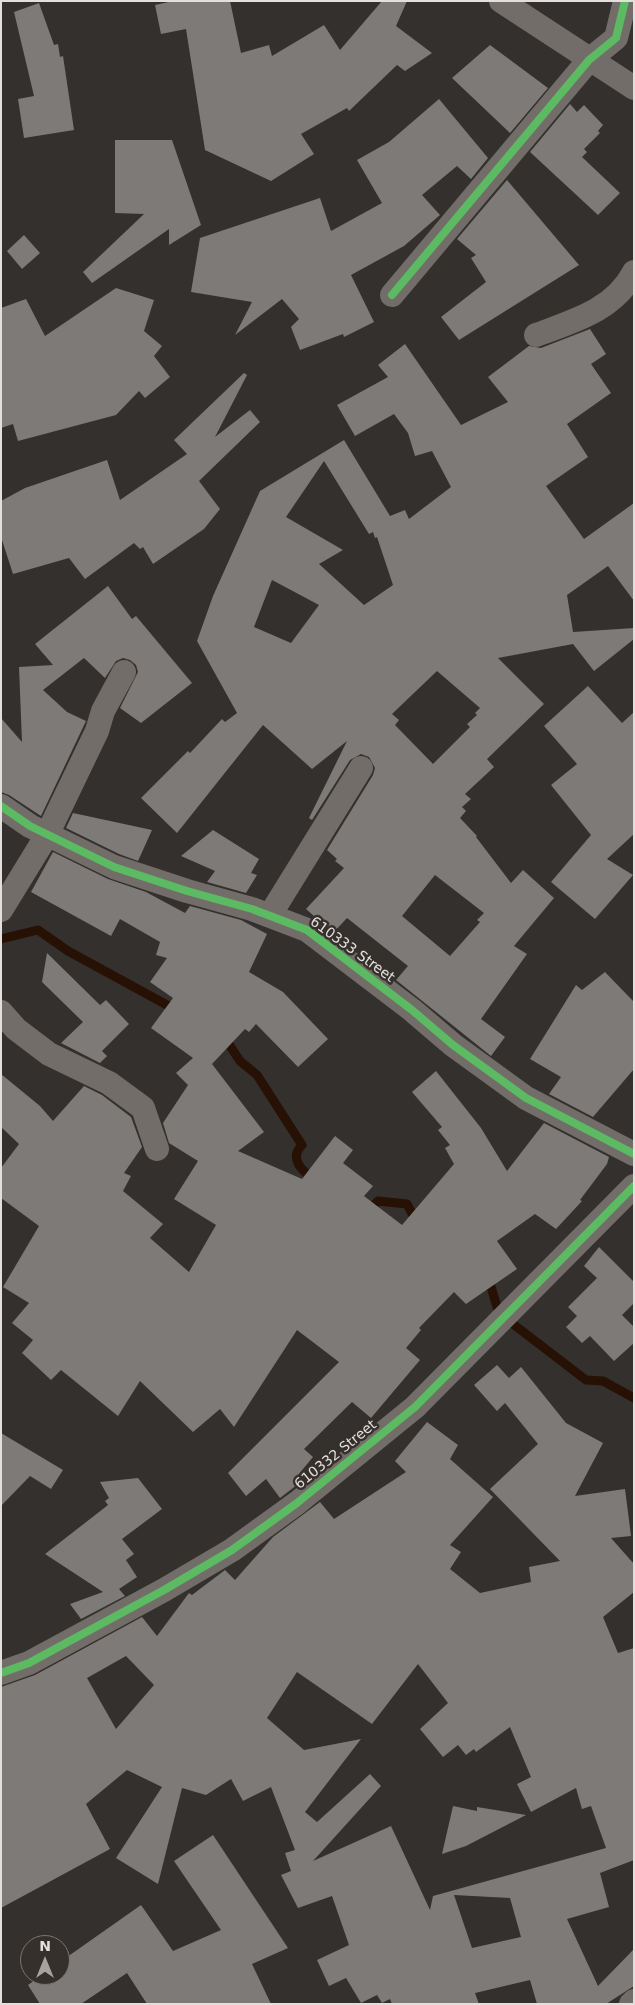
<!DOCTYPE html>
<style>
body{margin:0}
#map{position:relative;width:635px;height:2005px;overflow:hidden;background:#33302d;font-family:"DejaVu Sans",sans-serif}
canvas{display:block}
.frame{position:absolute;inset:0;border:2px solid #e3dfdc;pointer-events:none}
.north{position:absolute;left:20px;top:1935px;width:50px;height:50px;box-sizing:border-box;background:#35302b;border:1px solid #7b7672;border-radius:50%;rotate:0deg;font-size:14px;font-weight:700;line-height:20px;text-align:center;color:#e3dfdc}
.north::after{content:'';display:block;margin:auto;width:18px;height:22px;background:#a5a29f;clip-path:polygon(50% 0,100% 100%,50% 72%,0 100%)}
</style>
<div id="map">
<canvas width="635" height="2005"></canvas>
<div class="frame"></div>
<div class="north">N</div>
</div>
<script>
const context = document.querySelector('canvas').getContext('2d');
context.lineJoin = 'round';
function strokePath(path, color, width, dash) { context.strokeStyle = color; context.lineWidth = width; context.lineCap = dash ? 'butt' : 'round'; context.setLineDash(dash || []); context.stroke(path); }
function fillPath(path, color) { context.fillStyle = color; context.fill(path, 'evenodd'); }
function write(font, color, halo, rows, align = 'center') {
  context.font = font + ' "DejaVu Sans",sans-serif'; context.lineWidth = 5; context.setLineDash([]); context.textBaseline = 'middle'; context.strokeStyle = halo; context.fillStyle = color; for (const [text, x, y, turn = 0] of rows) {
    context.save(); context.translate(x, y); context.rotate((+turn || 0) * Math.PI / 180); context.textAlign = isNaN(turn) ? turn : align; if (halo) context.strokeText(text, 0, 0); context.fillText(text, 0, 0); context.restore();
  }
}
strokePath(new Path2D(`
 M1,939L38,930L68,951L178,1011
 M224,1037L240,1061L257,1075L302,1145C288,1159 303,1171 314,1180
 M368,1211L378,1201L407,1204L414,1217L420,1223
 M485,1278L490,1283L497,1307L513,1324L586,1380L603,1381L634,1398`), '#271104', 9);
fillPath(new Path2D(`
 M173,1H230L241,53L269,45L272,56L324,25L340,50L382,1H407L396,26L432,53L405,71L397,65L349,111L347,108L301,134L314,154L271,181L205,150L186,29L161,34L155,5Z
 M39,3L54,45L58,44L60,57L63,56L74,130L24,138L18,99L34,96L14,12Z
 M490,45L548,88L510,133L452,78Z
 M439,99L488,158L471,179L457,166L422,195L440,215L404,246L351,275L374,322L344,337L343,334L300,350L291,327L299,319L282,299L235,335L252,302L191,292L200,238L320,198L331,231L382,203L357,160L389,142Z
 M570,104L577,112L584,105L603,125L598,131L600,133L584,149L587,152L582,157L620,193L598,215L530,152Z
 M115,140H172L201,225L169,245V229L92,283L83,272L144,214L115,213Z
 M507,180L579,265L459,340L441,317L486,282L471,258L476,255L457,239Z
 M24,235L40,253L22,269L7,251Z
 M116,288L154,300L144,331L162,346L154,356L170,377L145,398L139,391L116,415L18,441L13,424L1,428V308L26,299L45,336Z
 M590,329L606,354L591,364L611,393L567,424L588,457L546,486L584,539L634,503V601L608,566L567,595L573,632L634,628V639L594,671L573,644L498,658L544,704L487,759L494,767L465,794L471,799L462,807L466,811L460,818L477,836L476,837L511,883L523,870L554,898L514,946L527,954L481,1019L505,1037L491,1056L396,980L408,966L347,918L333,933L306,909L344,868L335,861L337,859L327,850L373,775L375,768L369,757L361,754L350,760L312,820L309,818L347,741L312,769L263,725L177,833L141,798L188,751L190,753L222,719L225,722L237,713L197,641L213,596L260,491L344,440L390,516L405,510L409,519L451,487L432,451L415,456L408,433L394,414L355,436L337,405L388,377L378,365L405,344L461,425L508,402L488,377L529,346L541,348ZM324,461L369,534L373,532L375,538L377,537L393,585L364,605L319,564L343,550L286,517ZM272,580L319,605L291,643L254,627ZM437,671L480,708L475,713L477,715L467,724L470,727L433,764L395,725L399,720L392,714ZM435,875L484,913L477,920L480,922L450,956L402,916Z
 M244,373L247,375L215,437L250,410L260,422L199,481L220,509L204,529L153,564L143,547L140,549L134,543L85,579L69,558L13,574L1,537V501L25,488L107,460L120,500L187,454L174,440Z
 M108,586L132,619L136,616L192,683L141,723L120,708L138,672L136,665L130,660L123,658L116,661L105,678L84,658L43,690L67,712L86,721L41,816L9,795L1,792V718L22,742L19,667L53,665L35,644Z
 M588,686L622,723L634,712V834L607,859L633,875L595,919L551,882L591,835L551,785L577,764L544,726Z
 M73,813L152,830L138,861L119,854L66,828Z
 M213,830L259,859L251,873L257,875L246,893L207,882L215,871L181,856Z
 M53,852L108,879L146,892L185,913L190,906L241,920L267,934L249,972L283,992L328,1039L298,1067L256,1024L249,1032L245,1029L212,1064L264,1132L238,1151L302,1179L335,1136L353,1150L343,1163L373,1186L364,1196L402,1225L454,1164L445,1148L450,1145L438,1130L442,1127L412,1092L436,1071L481,1128L507,1171L544,1123L609,1157L607,1164L580,1200L582,1201L556,1229L535,1214L497,1241L517,1269L466,1304L454,1292L419,1328L421,1330L406,1348L420,1360L371,1418L352,1402L304,1449L313,1457L298,1475L302,1481L280,1498L266,1479L246,1496L228,1473L339,1362L297,1330L234,1427L220,1409L193,1432L140,1381L118,1416L61,1370L51,1380L22,1353L33,1340L12,1323L29,1303L3,1287L39,1226L1,1198V1168L19,1144L1,1127V1074L40,1106L53,1121L84,1086L102,1095L131,1117L142,1147L124,1173L131,1176L123,1191L163,1224L150,1238L189,1272L216,1225L174,1199L198,1161L169,1143L163,1123L188,1085L176,1073L193,1058L151,1028L173,998L150,982L167,958L156,955L160,942L120,919L111,936L31,892Z
 M47,953L100,1005L106,1000L129,1024L102,1051L107,1056L100,1063L61,1043L83,1022L42,982Z
 M605,972L634,1002V1069L593,1117L549,1094L561,1077L530,1059L576,985L582,990Z
 M599,1247L634,1282V1303L622,1315L634,1327V1343L614,1361L590,1336L582,1343L566,1327L577,1316L568,1307L597,1278L584,1266Z
 M497,1365L509,1378L521,1367L566,1423L603,1443L575,1496L625,1489L631,1536L611,1538L634,1564V1592L603,1617L618,1653L634,1648V1860L600,1873L609,1907L567,1919L598,1986L634,1949V1986L606,2004H537L530,1980L475,1993L479,2004H392L390,1999L382,2003L377,1995L361,2003L346,1978L329,1986L317,1960L349,1945L332,1896L298,1908L281,1875L291,1871L285,1853L295,1850L271,1787L243,1801L231,1779L206,1795L182,1788L158,1884L116,1858L162,1787L127,1770L86,1804L110,1849L1,1908V1687L35,1675L142,1617L157,1636L189,1593L192,1595L225,1570L235,1580L273,1537L320,1502L334,1519L406,1472L395,1461L427,1422L458,1445L450,1459L493,1497L450,1545L461,1552L450,1569L480,1593L531,1582L529,1567L560,1561L490,1489L538,1444L505,1403L497,1411L474,1385ZM126,1656L154,1685L116,1729L87,1678ZM418,1664L448,1703L420,1729L443,1757L458,1745L466,1755L474,1749L476,1752L510,1727L531,1777L517,1784L531,1812L576,1788L582,1809L591,1806L606,1848L433,1896L430,1910L391,1826L313,1861L381,1786L370,1774L317,1822L305,1812L361,1739L304,1750L267,1718L297,1672L372,1724ZM454,1895L510,1898L521,1937L472,1948Z
 M1,1433L63,1470L51,1489L30,1476L1,1506Z
 M138,1478L162,1509L122,1539L134,1554L126,1560L137,1577L119,1589L125,1596L81,1619L70,1604L103,1592L45,1554L108,1505L105,1501L109,1498L100,1482Z
 M453,1806L477,1811V1807L526,1815L466,1846L442,1854Z
 M213,1835L288,1948L252,1964L271,2004H147L127,1973L81,2004H40L28,1985L42,1975H60V1962L141,1905L173,1951L221,1930L174,1861Z`), '#7d7a78');
strokePath(new Path2D(`
 M501,1L634,88
 M392,295L589,60L616,38L625,1
 M536,335C574,321 614,310 634,272
 M1,806L30,826L114,867L187,891L252,909L307,930L412,1010L453,1045L526,1098L634,1154
 M1,910L47,835L97,731L103,711L124,672
 M270,915L361,768
 M1,1012L16,1029L49,1054L109,1083L143,1108L157,1149
 M1,1673L29,1663L164,1590L232,1550L297,1503L415,1407L634,1186
 M631,2004L634,2001`), '#726d69', 24);
strokePath(new Path2D(`
 M392,295L589,60L616,38L625,1
 M1,806L30,826L114,867L187,891L252,909L307,930L412,1010L453,1045L526,1098L634,1154
 M1,1673L29,1663L164,1590L232,1550L297,1503L415,1407L634,1186`), '#5cba63', 8);
write('14px', '#e3dfdc', '#35302b', [
 ["610333 Street",352,950,36],
 ["610332 Street",336,1455,-39]
]);
</script>
